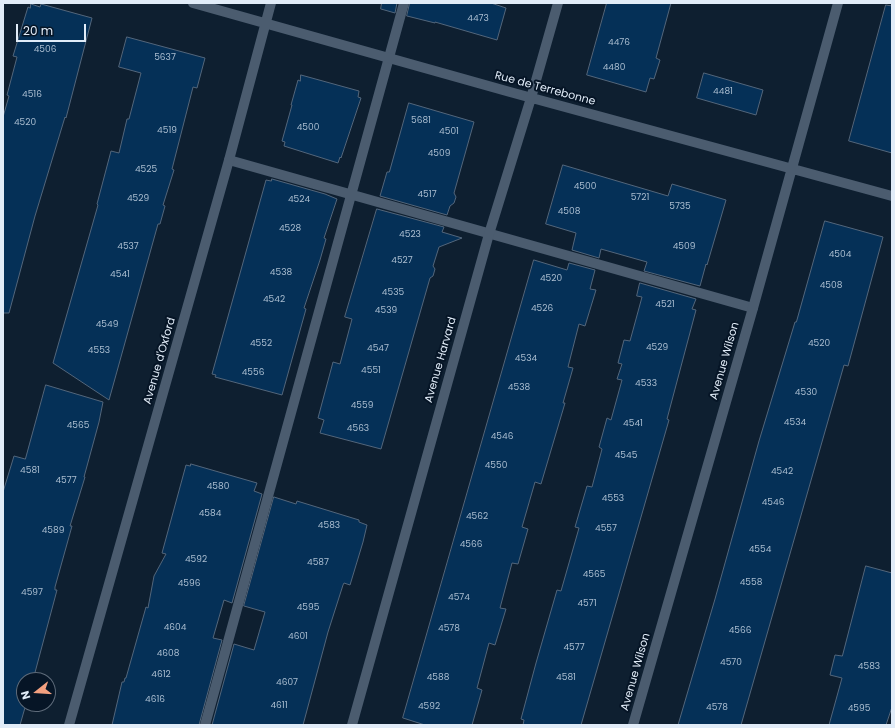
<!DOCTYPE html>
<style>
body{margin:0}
#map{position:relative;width:895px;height:728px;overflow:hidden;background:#0e1f30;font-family:Poppins,sans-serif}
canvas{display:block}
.frame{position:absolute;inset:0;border:4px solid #e1ecf8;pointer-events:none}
.north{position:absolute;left:16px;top:672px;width:40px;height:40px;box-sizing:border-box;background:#061526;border:1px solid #5e6b7a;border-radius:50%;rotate:253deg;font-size:11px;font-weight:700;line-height:16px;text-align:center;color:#e1ecf8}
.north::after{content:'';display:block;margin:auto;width:14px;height:18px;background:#f2a080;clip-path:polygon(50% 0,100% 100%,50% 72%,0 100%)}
.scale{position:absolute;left:16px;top:24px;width:70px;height:18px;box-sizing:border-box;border:2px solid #e1ecf8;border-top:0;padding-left:5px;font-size:12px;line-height:14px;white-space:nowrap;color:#e1ecf8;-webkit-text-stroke:3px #061526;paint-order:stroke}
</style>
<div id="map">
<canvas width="895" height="728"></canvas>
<div class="frame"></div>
<div class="north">N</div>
<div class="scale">20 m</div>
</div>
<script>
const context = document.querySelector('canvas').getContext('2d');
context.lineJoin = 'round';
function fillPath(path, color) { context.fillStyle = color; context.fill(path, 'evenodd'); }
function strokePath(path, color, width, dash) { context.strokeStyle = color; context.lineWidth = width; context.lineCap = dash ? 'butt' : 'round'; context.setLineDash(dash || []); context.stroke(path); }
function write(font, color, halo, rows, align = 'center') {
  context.font = font + ' Poppins,sans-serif'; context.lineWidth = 4; context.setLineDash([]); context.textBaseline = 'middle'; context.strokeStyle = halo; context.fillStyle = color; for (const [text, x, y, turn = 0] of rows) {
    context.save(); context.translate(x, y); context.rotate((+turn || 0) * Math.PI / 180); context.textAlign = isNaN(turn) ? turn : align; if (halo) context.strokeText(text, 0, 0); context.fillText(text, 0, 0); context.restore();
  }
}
const building = new Path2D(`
 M382,3H397L395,13L381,9Z
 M410,3H491L506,8L497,40L435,22V23L407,16Z
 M607,3H671L656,58L660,60L654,79L650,78L646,92L587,75Z
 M31,4L40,7L41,4L92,18L66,118L65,117L35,216L9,313H3V117L9,96L7,95L17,57L13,56L28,7L30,8Z
 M886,5L892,6V153L849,141Z
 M127,37L205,58L197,88L193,87L172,169L174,170L163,205L165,206L160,224H158L109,400L53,363L98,205L97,204L111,151L119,153L127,119H129L141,73L119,67Z
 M704,73L763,90L756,115L697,98Z
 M301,75L359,91L358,97L361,98L341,158L340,157L338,163L284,146L285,142L282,141L292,105H291L298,80L300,81Z
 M409,103L474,122L454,193L456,197L454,203L450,206L447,215L380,196L387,172H389Z
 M563,165L668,196L672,184L726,200L707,265L706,264L700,286L644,271L647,262L601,249L599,258L572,250L576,233L546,224Z
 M272,179L325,194L337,199L324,238L326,239L320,260L304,308L306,309L282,395L215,377L216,375L212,374L266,180L271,181Z
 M377,209L444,227L442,232L462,238L439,247L433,266L435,269L433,276L430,278L381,449L320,433L324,420L318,418L333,362L340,364L352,319L345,317Z
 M825,221L883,237L848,366L844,365L741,725H678L715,599L759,441L795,322H796Z
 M534,260L567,270L569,263L595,270L590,289L596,290L585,326L579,324L568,367L573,368L563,403H565L541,484L535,482L522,527L528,529L518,564L512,563L500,608L506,609L495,645L489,643L477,688L482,690L472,725H425L403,718Z
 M640,283L696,299L692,309L696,310L667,419L669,420L581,725H523L524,720L521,719L536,663L557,590L561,591L579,528L575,527L587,486L592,487L602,449L599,447L607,418L611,420L622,380L617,379L622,364L618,363L624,340L630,341L642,297L637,296Z
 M46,385L103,402L99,422L84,477H85L70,526H72L55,587V590H57L33,680H24V704H26L20,725H3V492L14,456L25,459Z
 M191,464L257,483L254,491L262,494L232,603L224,600L213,638L222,640L199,725H112L122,682H124L125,678H126L146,607L148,608L154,576L166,554L162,553L186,465L190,466Z
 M274,497L296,504L297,501L359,520V522L367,525L363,542L350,585L344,583L343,585L328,632L303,725H212L234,644L254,650L265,612L244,606Z
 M866,566L892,573V707L886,725H829L842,678L830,675L835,655L842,656Z`);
fillPath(building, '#053057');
strokePath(building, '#53667b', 1);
strokePath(new Path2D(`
 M229,160L753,308
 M205,725L404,3`), '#4b5c6f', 10);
strokePath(new Path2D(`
 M193,3L510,92L892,196
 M69,725L229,160L271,3
 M352,725L489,234L531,98L558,3
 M633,725L753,308L838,3`), '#4b5c6f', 10);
write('9px', '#aabdd0', null, [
 ["4473",478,19],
 ["4476",619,43],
 ["4506",45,50],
 ["5637",165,58],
 ["4480",614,68],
 ["4481",723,92],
 ["4516",32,95],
 ["5681",421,121],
 ["4520",25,123],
 ["4500",308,128],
 ["4519",167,131],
 ["4501",449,132],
 ["4509",439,154],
 ["4525",146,170],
 ["4500",585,187],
 ["4517",427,195],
 ["5721",640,198],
 ["4529",138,199],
 ["4524",299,200],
 ["5735",680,207],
 ["4508",569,212],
 ["4528",290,229],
 ["4523",410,235],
 ["4537",128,247],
 ["4509",684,247],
 ["4504",840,255],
 ["4527",402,261],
 ["4538",281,273],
 ["4541",120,275],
 ["4520",551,279],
 ["4508",831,286],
 ["4535",393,293],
 ["4542",274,300],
 ["4521",665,305],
 ["4526",542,309],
 ["4539",386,311],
 ["4549",107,325],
 ["4552",261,344],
 ["4520",819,344],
 ["4529",657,348],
 ["4547",378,349],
 ["4553",99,351],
 ["4534",526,359],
 ["4551",371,371],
 ["4556",253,373],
 ["4533",646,384],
 ["4538",519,388],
 ["4530",806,393],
 ["4559",362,406],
 ["4534",795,423],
 ["4541",633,424],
 ["4565",78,426],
 ["4563",358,429],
 ["4546",502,437],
 ["4545",626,456],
 ["4550",496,466],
 ["4581",30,471],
 ["4542",782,472],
 ["4577",66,481],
 ["4580",218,487],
 ["4553",613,499],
 ["4546",773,503],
 ["4584",210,514],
 ["4562",477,517],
 ["4583",329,526],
 ["4557",606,529],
 ["4589",53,531],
 ["4566",471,545],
 ["4554",760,550],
 ["4592",196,560],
 ["4587",318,563],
 ["4565",594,575],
 ["4558",751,583],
 ["4596",189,584],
 ["4597",32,593],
 ["4574",459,598],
 ["4571",587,604],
 ["4595",308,608],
 ["4604",175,628],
 ["4578",449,629],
 ["4566",740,631],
 ["4601",298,637],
 ["4577",574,648],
 ["4608",168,654],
 ["4570",731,663],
 ["4583",869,667],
 ["4612",161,675],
 ["4588",438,678],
 ["4581",566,678],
 ["4607",287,683],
 ["4616",155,700],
 ["4611",279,706],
 ["4592",429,707],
 ["4578",717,708],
 ["4595",859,709]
]);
write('11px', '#e1ecf8', '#061526', [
 ["Rue de Terrebonne",545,89,15],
 ["Avenue Harvard",441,360,-74],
 ["Avenue d'Oxford",160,361,-74],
 ["Avenue Wilson",725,361,-74],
 ["Avenue Wilson",636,672,-74]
]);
</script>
